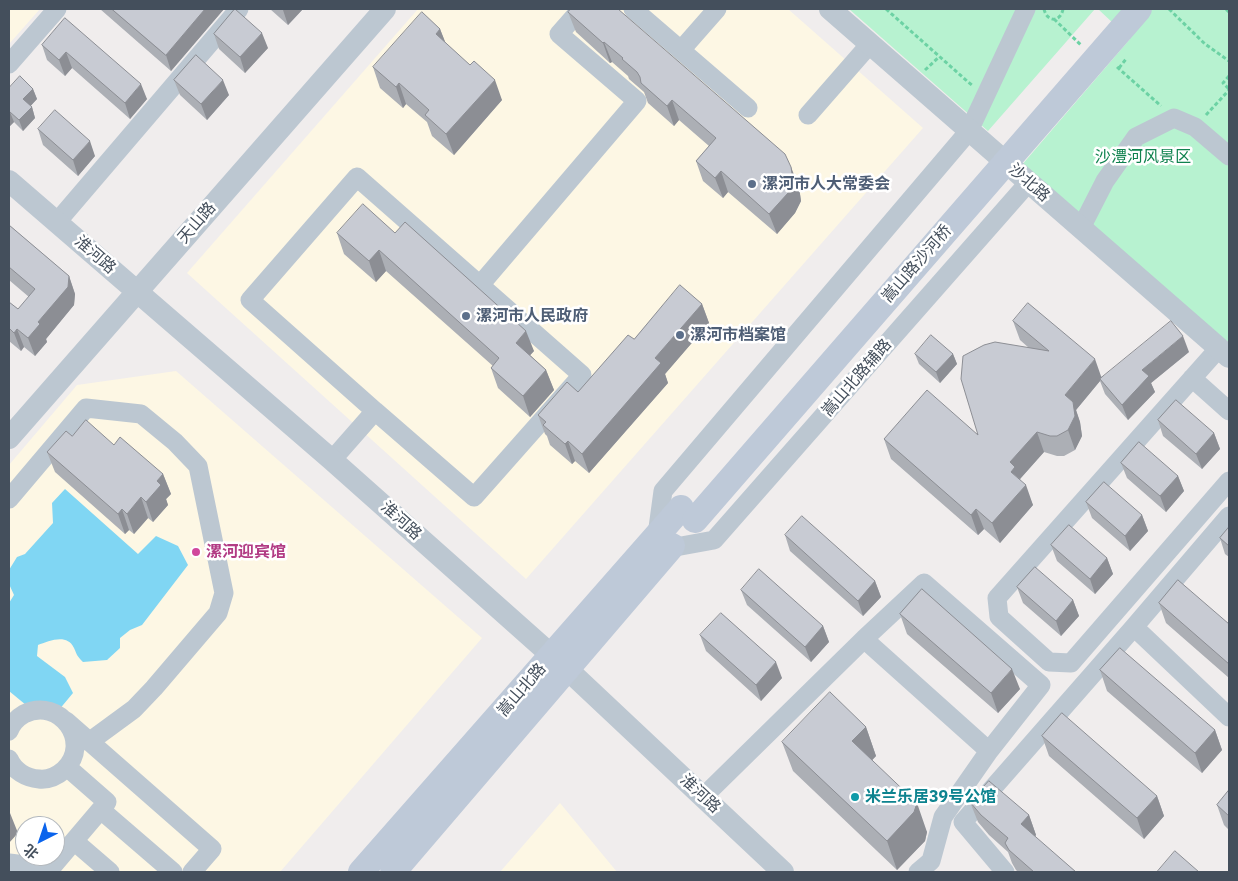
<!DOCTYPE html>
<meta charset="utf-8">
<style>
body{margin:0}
#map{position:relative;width:1238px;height:881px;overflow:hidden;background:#f0eded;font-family:"IBM Plex Sans","Noto Sans SC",sans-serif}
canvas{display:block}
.frame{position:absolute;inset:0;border:10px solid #444f5c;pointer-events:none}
.north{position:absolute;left:15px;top:816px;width:50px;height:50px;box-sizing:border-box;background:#fff;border:1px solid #b4b9be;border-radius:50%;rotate:221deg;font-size:14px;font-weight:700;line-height:20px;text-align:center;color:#444f5c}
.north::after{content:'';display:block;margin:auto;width:18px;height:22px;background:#0b64ec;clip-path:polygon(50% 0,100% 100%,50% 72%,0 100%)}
</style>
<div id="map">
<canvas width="1238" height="881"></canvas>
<div class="frame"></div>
<div class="north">北</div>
</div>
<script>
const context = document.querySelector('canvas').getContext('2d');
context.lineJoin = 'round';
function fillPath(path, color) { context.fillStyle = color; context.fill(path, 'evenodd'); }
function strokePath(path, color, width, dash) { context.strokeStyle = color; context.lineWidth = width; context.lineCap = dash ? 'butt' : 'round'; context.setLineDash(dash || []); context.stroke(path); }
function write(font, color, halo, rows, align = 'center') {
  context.font = font + ' "IBM Plex Sans","Noto Sans SC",sans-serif'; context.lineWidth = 5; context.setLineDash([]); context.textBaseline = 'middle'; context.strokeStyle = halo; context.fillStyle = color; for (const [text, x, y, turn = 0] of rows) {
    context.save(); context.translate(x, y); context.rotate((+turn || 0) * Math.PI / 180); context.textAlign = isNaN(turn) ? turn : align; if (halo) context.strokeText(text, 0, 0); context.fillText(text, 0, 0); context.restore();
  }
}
fillPath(new Path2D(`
 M9,9H40L9,44Z
 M418,9H788L923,128L526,579L187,273Z
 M176,371L482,638L280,872H9V465L77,385ZM25,826H55V856H25Z
 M560,803L617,872H500Z`), '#fdf7e4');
fillPath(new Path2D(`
 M849,9H1095L988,131Z
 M1098,9H1229V343L1021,166L1130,39Z`), '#b7f2d0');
fillPath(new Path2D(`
 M65,489L138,554L156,536L178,546L188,565L142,625L130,630L120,638V648L107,660L83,662C77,656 77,655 74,648C67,633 49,641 38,645L37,656L65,677L73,693L58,711L26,705L9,691V603L14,595L9,584V570L17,557L25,554L53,523L52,503Z`), '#80d6f3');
strokePath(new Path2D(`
 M886,9L967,81L973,86
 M1044,9C1047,23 1061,22 1063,9
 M1169,9L1205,44L1229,61
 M1226,9L1229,12
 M1054,19L1082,46
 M1117,67L1161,106
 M1119,68L1126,59
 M925,70L939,57
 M1229,76L1223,83L1229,89
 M1206,115L1229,90`), '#6cd2a4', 3, [4, 2.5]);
strokePath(new Path2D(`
 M633,9L748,108
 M681,50L717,9
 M9,64L57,9
 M808,115L870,44
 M57,222L239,9
 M1081,228L1105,181L1136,137L1174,118L1195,127L1229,156
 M480,285L637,101L559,34L581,9
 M1219,348L997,598L999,617L1049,662L1071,663L1229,481
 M1192,378L1229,411
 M332,460L375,411L250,300L357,177L582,375L474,497L375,411
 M9,499L86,408L141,414L175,442L198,466L224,593L218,613L154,688L134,709L89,742
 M657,535L663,491L969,131L1026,9
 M670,548L714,540L1029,182
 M1134,627L1229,717
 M864,639L924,583L1041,685L989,751
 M66,721L212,849L192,872
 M9,731C12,723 17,718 24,714C60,696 93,743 64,770C57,776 48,780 39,779C26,778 14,771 9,759
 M703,797L864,639L989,751L943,817L931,861L918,872
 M101,810L173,872
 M74,841L110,872
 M9,863L51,868L107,802L67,767
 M1005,872L963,822L1134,627L1229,516`), '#bcc7d1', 19);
strokePath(new Path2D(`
 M830,9L1229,357
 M9,181L332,460L567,669L783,872
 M9,438L385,9`), '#bcc7d1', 22);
strokePath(new Path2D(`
 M361,872L681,508
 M393,872L672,546`), '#bec9d8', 26);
strokePath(new Path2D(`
 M695,520L1139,9`), '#bec9d8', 26);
fillPath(new Path2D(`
 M100,9H224L171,71Z
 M270,9H303L288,25Z
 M568,12L799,187L801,201L795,213L777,234L728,192L723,198L703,181L696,161L709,146L679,120L674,126L648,103L644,92L629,79L628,76L612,62L610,63L576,32Z
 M65,18L147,99L130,119L72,68L65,76L47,60L42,45Z
 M440,29L445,42L502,100L454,155L432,136L427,122L406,104L403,108L380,88L373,67Z
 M214,34L268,48L245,73L219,49Z
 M174,80L229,95L207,120L180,95Z
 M9,88L33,89L37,99L30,106L32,107L35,118L23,131L14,122L10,126L9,124Z
 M38,129L95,156L78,176L43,145Z
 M9,225L69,276L75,294L74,305L46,339L47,342L35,356L24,347L21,351L9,341V302L18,309L29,297L9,280Z
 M337,233H395L534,351L530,355L546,370L554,390L530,417L498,388L491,368L493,366L386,271L376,282L344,254Z
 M702,304L709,323L665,374L668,383L589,473L575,461L572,464L550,445L547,436L545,434L538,415L578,392L634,339Z
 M1013,321L1101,377L1189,352L1151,383L1155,392L1128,420L1105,394L1100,381L1076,410L1080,422L1082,436L1075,450L1064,456H1057L1044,452L1020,479L1033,505L1000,543L984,529L978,535L891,459L884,439L978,435L1029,348L1020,340Z
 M915,354H953L957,364L940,383L919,364Z
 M1158,420L1214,433L1220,449L1202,469L1163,436Z
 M72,436L114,445L163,474L171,494L166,499L168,505L153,522L148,518L134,534L129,530L125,534L55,472L47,452Z
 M1121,463L1178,476L1184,491L1166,512L1127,478Z
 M1086,502L1142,515L1148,531L1130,551L1092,518Z
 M1229,527V557L1225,554L1220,538Z
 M785,535L875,581L881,597L863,616L790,551Z
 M1051,545L1107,558L1113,574L1095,594L1057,561Z
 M1017,587L1073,600L1079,616L1061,636L1023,603Z
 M741,590L823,626L829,642L811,662L747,605Z
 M1159,603L1229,624V678L1166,623Z
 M900,614L1020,689L998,713L907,634Z
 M700,635L782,678L761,701L706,651Z
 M1100,670L1215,730L1222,750L1202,773L1107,691Z
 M866,727L876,756L872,760L927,832L925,841L897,870L793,771L782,742Z
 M1042,736L1157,796L1164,816L1144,839L1049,756Z
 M1229,790V830L1224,825L1217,805Z
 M970,802L1029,815L1036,835L1035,837L1076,872H1018L1016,870L1012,863L1008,852L989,835L978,822Z`), '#acafb5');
fillPath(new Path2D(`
 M205,9H224L171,71L166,55Z
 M284,9H303L288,25L283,10Z
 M440,29L448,49L436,34Z
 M262,33L268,48L245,73L240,57Z
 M604,42L612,62L610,63L603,43Z
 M66,52L72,68L65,76L59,60Z
 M223,80L229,95L207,120L201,104Z
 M495,80L502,100L454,155L446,134Z
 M399,83L406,104L403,108L396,87Z
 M141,84L147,99L130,119L125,103Z
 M33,89L37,99L27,110L23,99Z
 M672,100L679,120L674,126L667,106Z
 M32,107L35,118L23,131L19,120Z
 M10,112L14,122L10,126L9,122V113Z
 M90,141L95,156L78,176L73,160Z
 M791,167L799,187L801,201L795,213L777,234L769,214Z
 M721,171L728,192L723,198L715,178Z
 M379,250L386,271L376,282L369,261Z
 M69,276L75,294L74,305L46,339L47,342L35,356L28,338Z
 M702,304L709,323L665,374L668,383L589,473L582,454L655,358Z
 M17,329L24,347L21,351L14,333Z
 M526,331L534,351L523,363L516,343Z
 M1183,336L1189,352L1151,383L1155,392L1128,420L1122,405L1142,370Z
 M953,354L957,364L940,383L936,372Z
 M1095,359L1102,379H1100V381L1076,410L1080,422L1082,436L1075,450L1068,430L1065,395Z
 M546,370L554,390L530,417L523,396Z
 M1037,432L1044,452L1020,479L1011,472L1010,462Z
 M1214,433L1220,449L1202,469L1196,454Z
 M568,441L575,461L572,464L565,444Z
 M163,474L171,494L166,499L168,505L153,522L146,502L157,481Z
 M1178,476L1184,491L1166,512L1160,496Z
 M1026,485L1033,505L1000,543L992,523Z
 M141,497L148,518L134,534L127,514Z
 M122,509L129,530L125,534L118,514Z
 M976,509L984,529L978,535L971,515Z
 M1142,515L1148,531L1130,551L1125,536Z
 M1107,558L1113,574L1095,594L1090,579Z
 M875,581L881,597L863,616L858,601Z
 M1073,600L1079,616L1061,636L1056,621Z
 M823,626L829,642L811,662L805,647Z
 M776,662L782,678L761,701L756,685Z
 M1012,669L1020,689L998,713L991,693Z
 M866,727L876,756L863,770L852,741Z
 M1215,730L1222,750L1202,773L1195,753Z
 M1157,796L1164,816L1144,839L1137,818Z
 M917,803L927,832L925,841L897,870L887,841Z
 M10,813L18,833L9,843V814Z
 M1029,815L1036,835L1028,844L1021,824Z`), '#8c8e94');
const building = new Path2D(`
 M112,9H205L166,55Z
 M235,9L262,33L240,57L214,34Z
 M571,9H618L785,154L791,167L793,180L788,193L769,214L721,171L715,178L696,161L716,138L672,100L667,106L641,83L640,77L637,72L622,59L623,58L604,42L603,43L568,12Z
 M422,12L440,29L436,34L470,65L474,61L495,80L446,134L425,115L429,110L399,83L396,87L373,67Z
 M65,18L141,84L125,103L66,52L59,60L42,45Z
 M196,55L223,80L201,104L174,80Z
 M20,76L33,89L23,99L32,107L19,120L10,112L9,113V88Z
 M55,110L90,141L73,160L38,129Z
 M363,204L395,233L405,222L526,331L516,343L546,370L523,396L491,368L499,358L379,250L369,261L337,233Z
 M9,225L69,276L68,287L38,322L40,324L28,338L17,329L14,333L9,328V302L18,309L35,289L9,267Z
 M680,285L702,304L655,358L661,363L582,454L568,441L565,444L543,425L546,422L538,415L567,382L578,392L628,335L634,339Z
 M1028,303L1095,359L1065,395L1073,402L1075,416L1068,430L1057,436H1050L1037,432L1010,462L1015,467L1011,472L1026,485L992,523L976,509L971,515L884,439L927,390L978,435L961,379L963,356L984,345L995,342L1049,351L1013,321Z
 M1171,321L1183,336L1142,370L1149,376L1122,405L1100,379Z
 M931,335L953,354L936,372L915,354Z
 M1176,400L1214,433L1196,454L1158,420Z
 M86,420L114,445L120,437L163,474L157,481L161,485L146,502L141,497L127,514L122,509L118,514L47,452L66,431L72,436Z
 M1139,442L1178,476L1160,496L1121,463Z
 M1104,482L1142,515L1125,536L1086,502Z
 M802,516L875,581L858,601L785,535Z
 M1069,525L1107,558L1090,579L1051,545Z
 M1229,527V546L1220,538Z
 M1035,567L1073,600L1056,621L1017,587Z
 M759,569L823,626L805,647L741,590Z
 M1178,580L1229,624V664L1159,603Z
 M922,589L1012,669L991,693L900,614Z
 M721,613L776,662L756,685L700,635Z
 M1120,648L1215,730L1195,753L1100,670Z
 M830,692L866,727L852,741L917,803L914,812L887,841L782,742Z
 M1062,713L1157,796L1137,818L1042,736Z
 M989,781L1029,815L1021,824L1076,872H1034L1009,850L1005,843L1008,838L981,815L970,802Z
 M1229,790V816L1217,805Z
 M1175,851L1199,872H1157Z`);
fillPath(building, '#c8cbd3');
strokePath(building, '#8c8e94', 1);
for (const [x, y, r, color] of [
 [752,184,5,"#5c6f8a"],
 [466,316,5,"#5c6f8a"],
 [680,335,5,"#5c6f8a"],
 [196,552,5,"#d1479c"],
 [855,797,5,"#0f9aa8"]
]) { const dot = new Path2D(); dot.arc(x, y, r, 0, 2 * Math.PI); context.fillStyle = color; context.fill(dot); strokePath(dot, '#fff', 2); }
write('16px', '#0f824e', '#fff', [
 ["沙澧河风景区",1143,157]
]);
write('16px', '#444f5c', '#fff', [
 ["沙北路",1029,183,41],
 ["天山路",197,223,-49],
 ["淮河路",95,255,41],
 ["嵩山路沙河桥",917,264,-49],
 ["嵩山北路辅路",857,378,-49],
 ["淮河路",401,521,42],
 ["嵩山北路",522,690,-49],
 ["淮河路",700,794,43]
]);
write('bold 16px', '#4e5e75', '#fff', [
 ["漯河市人大常委会",762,184],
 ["漯河市人民政府",476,316],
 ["漯河市档案馆",690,335]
], 'left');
write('bold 16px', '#b23c85', '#fff', [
 ["漯河迎宾馆",206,552]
], 'left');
write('bold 16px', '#0d838f', '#fff', [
 ["米兰乐居39号公馆",865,797]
], 'left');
</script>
